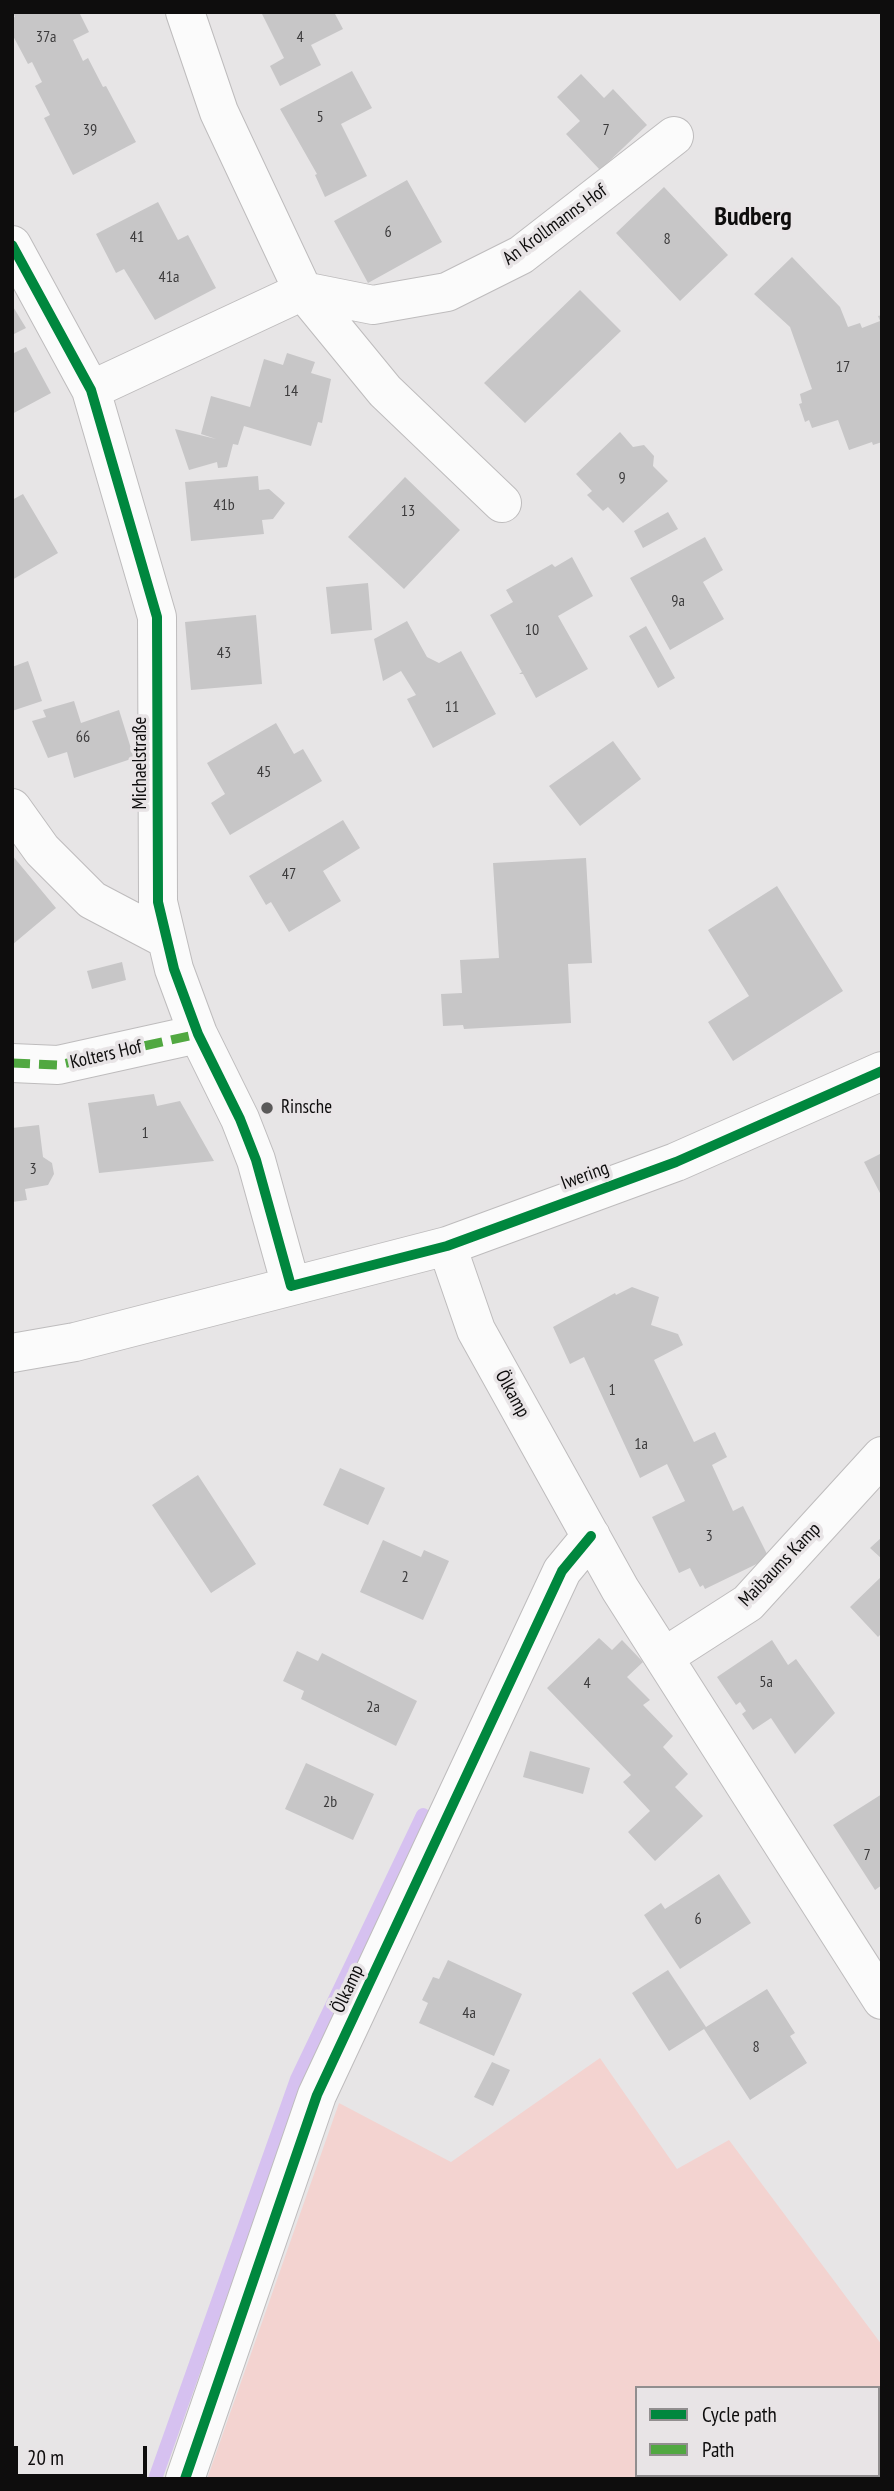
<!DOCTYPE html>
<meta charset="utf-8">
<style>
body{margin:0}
#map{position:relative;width:894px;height:2491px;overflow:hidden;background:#e7e5e6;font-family:"PT Sans Narrow",sans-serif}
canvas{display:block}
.frame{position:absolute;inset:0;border:14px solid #0e0d0d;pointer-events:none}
.legend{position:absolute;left:635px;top:2386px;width:245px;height:91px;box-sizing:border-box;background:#e8e4e6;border:2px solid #918e8f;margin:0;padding:9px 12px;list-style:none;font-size:21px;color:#0e0d0d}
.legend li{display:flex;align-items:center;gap:14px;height:35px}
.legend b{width:35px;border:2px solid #918e8f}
.scale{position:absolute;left:14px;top:2446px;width:133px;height:32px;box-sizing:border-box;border:4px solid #0e0d0d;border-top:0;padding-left:9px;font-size:21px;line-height:24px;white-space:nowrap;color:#0e0d0d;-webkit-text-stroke:5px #e8e4e6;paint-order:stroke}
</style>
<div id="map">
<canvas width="894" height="2491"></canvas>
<div class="frame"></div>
<ul class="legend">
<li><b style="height:9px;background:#00873e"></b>Cycle path</li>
<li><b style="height:9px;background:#51a841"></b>Path</li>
</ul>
<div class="scale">20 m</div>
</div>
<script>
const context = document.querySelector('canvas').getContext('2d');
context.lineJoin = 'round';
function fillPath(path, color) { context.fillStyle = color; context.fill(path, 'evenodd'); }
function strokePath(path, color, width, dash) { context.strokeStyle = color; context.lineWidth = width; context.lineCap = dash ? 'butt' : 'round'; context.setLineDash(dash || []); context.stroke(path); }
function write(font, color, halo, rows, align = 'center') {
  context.font = font + ' "PT Sans Narrow",sans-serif'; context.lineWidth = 7; context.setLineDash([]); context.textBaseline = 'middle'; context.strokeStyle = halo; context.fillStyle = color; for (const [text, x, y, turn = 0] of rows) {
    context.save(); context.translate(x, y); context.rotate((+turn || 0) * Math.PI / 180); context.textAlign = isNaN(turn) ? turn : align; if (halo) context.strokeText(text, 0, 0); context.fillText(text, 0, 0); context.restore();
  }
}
fillPath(new Path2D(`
 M600,2058L677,2169L729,2140L882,2345V2479H207L339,2103L451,2162ZM637,2388H878V2475H637Z`), '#f3d3d0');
strokePath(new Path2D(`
 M155,2479L297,2079L423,1815`), '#d6c1f0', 14);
fillPath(new Path2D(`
 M13,12H79L89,32L73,40L83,61L88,58L103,87L106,86L136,142L73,175L44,118L50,115L35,86L42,82L32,62L28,64L12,34V18L15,17Z
 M261,12H334L343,29L311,45L321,65L280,86L270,66L284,58Z
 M352,71L372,108L341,124L367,176L325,197L315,175L317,174L280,109Z
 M581,74L604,98L613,89L647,125L600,170L566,134L580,121L557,97Z
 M407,180L442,242L368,283L334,221Z
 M664,187L728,255L680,301L616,233Z
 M158,202L178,240L188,235L216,288L155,320L124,269L116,273L96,234Z
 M792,257L840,307L848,327L860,323L862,328L880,321L878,316L882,315V442L873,445L872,442L849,450L838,420L812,428L809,420L805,422L799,404L802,403L800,394L812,389L790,327L754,294Z
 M580,290L621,331L525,423L484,383Z
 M12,305L26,328L12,335Z
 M26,347L51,393L12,414V354Z
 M287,353L315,362L311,373L331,379L322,423L318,422L311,446L244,426L238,445L233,444L227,467L218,468L217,462L189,470L175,429L216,439L201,434L211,396L250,407L264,359L283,365Z
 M620,432L633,447L644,445L654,456L653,466L668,481L623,523L608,507L603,511L587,495L592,491L576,474Z
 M258,476L259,490L269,489L285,503L273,519L262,520L264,534L191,541L185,482Z
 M405,477L460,530L404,589L348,537Z
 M23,494L58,553L12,580V500Z
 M668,512L678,529L643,548L634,531Z
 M705,537L723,570L703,582L724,619L670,650L630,578Z
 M572,557L593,596L558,616L588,669L536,698L523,674H519L522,672L490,615L513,602L506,590L552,564L555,567Z
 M368,583L372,630L331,634L326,587Z
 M256,615L262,684L191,690L185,622Z
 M407,621L427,657L439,663L461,651L496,714L433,748L407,699L416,695L401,671L383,681L374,639Z
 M646,626L675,678L658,688L629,636Z
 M28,661L42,701L12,711V667Z
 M74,701L81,723L119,710L134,758L74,778L67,752L48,758L32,721L46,717L43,710Z
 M276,723L294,754L303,749L322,781L230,835L211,803L225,794L207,763Z
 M613,741L641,779L580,826L549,786Z
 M343,820L360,848L323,871L341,901L289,932L271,902L266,905L249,876Z
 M12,855L56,908L12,945Z
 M586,858L592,963L568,964L571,1023L464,1029L463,1025L443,1026L441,994L462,993L460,960L499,958L493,863Z
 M777,886L843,991L733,1061L708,1022L749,996L708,930Z
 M122,962L126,980L92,989L87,971Z
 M154,1094L157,1106L180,1101L214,1161L99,1173L88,1103Z
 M39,1125L43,1157L52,1163L54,1174L48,1185L25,1189L27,1200L12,1202V1128Z
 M882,1153V1197L864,1162Z
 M632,1287L659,1297L651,1325L678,1334L683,1345L654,1360L694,1442L715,1432L727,1457L712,1465L733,1511L743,1506L769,1558L705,1589L703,1585L700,1587L690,1568L679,1573L652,1517L685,1501L667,1464L640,1478L584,1357L570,1364L553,1327L615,1293L616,1295Z
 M340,1468L385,1488L368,1525L323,1505Z
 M198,1475L256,1564L211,1593L152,1505Z
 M882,1537V1559L870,1548Z
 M383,1540L421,1557L424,1550L449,1561L423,1620L360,1592Z
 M882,1576V1633L878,1637L850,1607Z
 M599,1638L612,1650L622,1640L643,1662L627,1677L650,1700L643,1705L673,1736L663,1747L688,1774L675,1787L703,1816L655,1861L628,1832L650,1811L623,1782L631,1775L547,1688Z
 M772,1640L788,1665L796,1659L835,1713L795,1754L771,1718L753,1730L742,1714L746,1711L740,1702L736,1705L717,1677Z
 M297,1651L318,1661L322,1653L417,1701L396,1746L301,1699L304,1691L283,1681Z
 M530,1751L590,1768L583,1794L523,1777Z
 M306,1763L374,1794L353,1840L285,1809Z
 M882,1794V1885L875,1890L833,1825Z
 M719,1874L751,1923L680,1969L644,1915L661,1903L665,1909Z
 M448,1960L522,1994L494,2056L419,2023L428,2003L422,2000L433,1977L439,1979Z
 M668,1970L706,2027L767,1989L795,2033L790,2036L807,2063L750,2100L704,2029L669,2051L632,1993Z
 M492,2062L510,2070L493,2106L474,2097Z`), '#c7c6c7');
const minor = new Path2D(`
 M12,245L91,390L157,617L158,902L174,969L198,1034L240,1119L256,1160L291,1286
 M303,291L373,305L447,292L521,255L674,136
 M303,291L385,391L502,503
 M91,390L303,291L219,112L185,12
 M12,808L42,850L92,900L166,939
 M12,1063L58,1065L198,1034
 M447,1246L476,1330L620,1589L882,2000
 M12,1353L75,1342L447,1246L676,1162L882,1071
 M664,1657L748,1603L882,1456
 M185,2479L317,2095L562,1571L591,1536`);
strokePath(minor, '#bebcbd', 40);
strokePath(minor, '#fbfbfb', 38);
strokePath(new Path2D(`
 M12,1063L58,1065L198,1034`), '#51a841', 9, [18, 9]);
strokePath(new Path2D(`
 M12,245L91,390L157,617L158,902L174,969L198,1034L240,1119L256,1160L291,1286L447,1246L676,1162L882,1071
 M185,2479L317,2095L562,1571L591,1536`), '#00873e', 10);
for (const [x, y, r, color] of [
 [267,1108,7,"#5a5959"]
]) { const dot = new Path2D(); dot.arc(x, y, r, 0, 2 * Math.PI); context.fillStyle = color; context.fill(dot); strokePath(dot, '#e8e4e6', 2.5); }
write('16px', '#3c3b3c', null, [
 ["37a",46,37],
 ["4",300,37],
 ["5",320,117],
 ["39",90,130],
 ["7",606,130],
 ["6",388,232],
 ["41",137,237],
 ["8",667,239],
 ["41a",169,277],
 ["17",843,367],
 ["14",291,391],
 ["9",622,478],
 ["41b",224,505],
 ["13",408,511],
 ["9a",678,601],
 ["10",532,630],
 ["43",224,653],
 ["11",452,707],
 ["66",83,737],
 ["45",264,772],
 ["47",289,874],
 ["1",145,1133],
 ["3",33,1169],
 ["1",612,1390],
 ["1a",641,1444],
 ["3",709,1536],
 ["2",405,1577],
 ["5a",766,1682],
 ["4",587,1683],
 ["2a",373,1707],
 ["2b",330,1802],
 ["7",867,1855],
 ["6",698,1919],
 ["4a",469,2013],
 ["8",756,2047]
]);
write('19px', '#0e0d0d', '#e8e4e6', [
 ["An Krollmanns Hof",555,225,-36],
 ["Michaelstraße",141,763,-90],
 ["Kolters Hof",106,1055,-13],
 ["Iwering",585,1176,-20],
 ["Ölkamp",512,1394,61],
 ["Maibaums Kamp",780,1565,-46],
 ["Ölkamp",348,1989,-65]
]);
write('19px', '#0e0d0d', '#e8e4e6', [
 ["Rinsche",281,1108]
], 'left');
write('bold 26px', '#0e0d0d', '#e8e4e6', [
 ["Budberg",753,218]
]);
</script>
